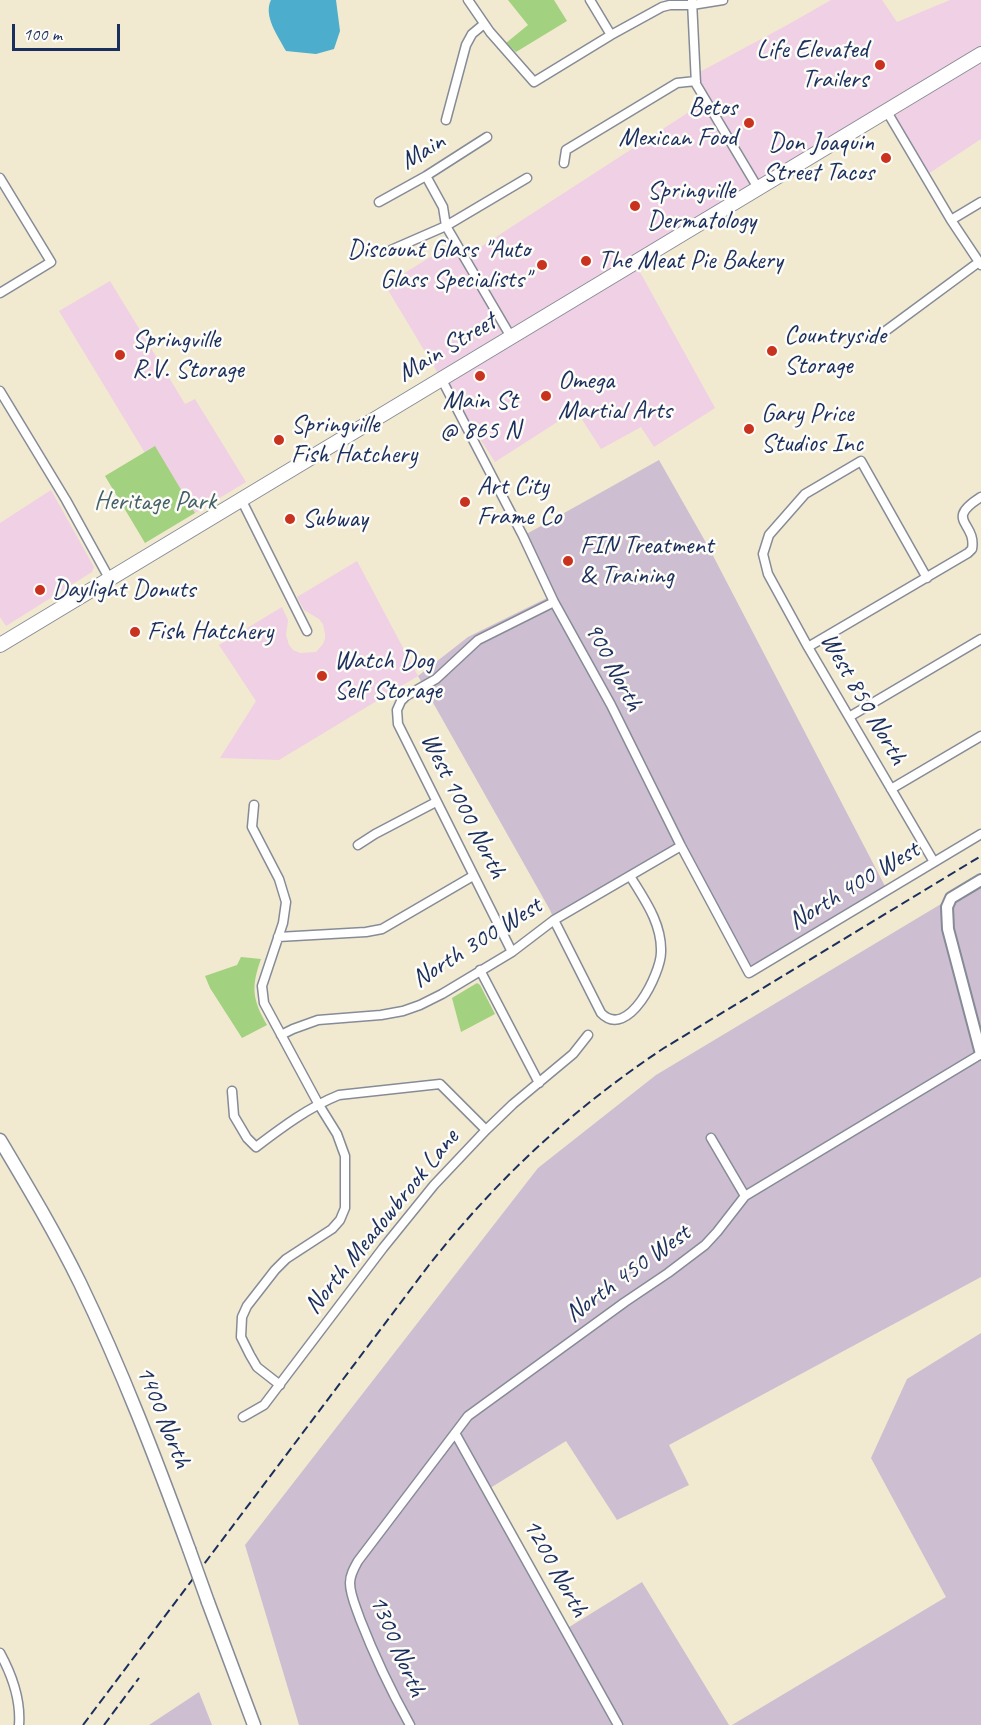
<!DOCTYPE html>
<style>
body{margin:0}
#map{position:relative;width:981px;height:1725px;overflow:hidden;background:#f1e9d0;font-family:Caveat,sans-serif}
canvas{display:block}
.scale{position:absolute;left:12px;top:24px;width:108px;height:27px;box-sizing:border-box;border:3px solid #1b2f5e;border-top:0;padding-left:8px;font-size:18px;line-height:21px;white-space:nowrap;color:#1b2f5e;-webkit-text-stroke:4px #fdfcf7;paint-order:stroke}
</style>
<div id="map">
<canvas width="981" height="1725"></canvas>
<div class="scale">100 m</div>
</div>
<script>
const context = document.querySelector('canvas').getContext('2d');
context.lineJoin = 'round';
function fillPath(path, color) { context.fillStyle = color; context.fill(path, 'evenodd'); }
function strokePath(path, color, width, dash) { context.strokeStyle = color; context.lineWidth = width; context.lineCap = dash ? 'butt' : 'round'; context.setLineDash(dash || []); context.stroke(path); }
function write(font, color, halo, rows, align = 'center') {
  context.font = font + ' Caveat,sans-serif'; context.lineWidth = 5; context.setLineDash([]); context.textBaseline = 'middle'; context.strokeStyle = halo; context.fillStyle = color; for (const [text, x, y, turn = 0] of rows) {
    context.save(); context.translate(x, y); context.rotate((+turn || 0) * Math.PI / 180); context.textAlign = isNaN(turn) ? turn : align; if (halo) context.strokeText(text, 0, 0); context.fillText(text, 0, 0); context.restore();
  }
}
fillPath(new Path2D(`
 M831,0H882L897,22L950,0H981V139L925,176L886,111L635,263L715,408L654,447L641,427L601,449L576,410L495,462L442,380L385,285L455,242L465,257L706,101L696,74L789,24Z
 M110,281L185,404L195,399L246,482L195,513L155,447L145,453L59,311Z
 M51,490L94,567L92,572L6,626L0,617V523Z
 M357,561L418,676L279,760L220,758L256,701L219,645L282,607L288,620L286,635L289,645L293,650L300,653L316,652L323,644L325,639V634L323,624L319,619L304,610L297,597Z`), '#f0d0e4');
fillPath(new Path2D(`
 M659,460L709,548L887,890L749,973L681,846L554,920L550,910L418,676L468,637L547,598L523,536Z
 M981,880V1277L669,1445L689,1485L617,1520L566,1441L487,1490L566,1629L642,1582L729,1725H299L245,1545L538,1168L656,1075Z
 M981,1333V1725H732L946,1597L871,1458L907,1379Z
 M199,1692L212,1725H149Z`), '#cebed1');
fillPath(new Path2D(`
 M508,0H554L567,21L516,52L506,43L528,25Z
 M155,446L195,513L145,543L105,476Z
 M241,957L261,959C251,987 252,999 267,1025L242,1038L210,988L205,976L237,965Z
 M477,983L480,985L495,1014L461,1032L452,998Z`), '#a2d17f');
fillPath(new Path2D(`
 M271,0H336L340,31L334,49L316,54L286,51C278,36 263,16 271,0Z`), '#4dadcc');
const minor = new Path2D(`
 M468,0L490,32L534,82L611,35L662,7L670,5H692L723,0
 M590,0L611,35
 M692,1L696,84L758,188
 M886,110L951,220L981,265
 M446,120L466,45L472,34L484,24
 M564,163L566,150L677,83L696,81
 M426,176L443,207L446,226L511,337
 M0,178L51,262L0,293
 M379,202L426,176L487,137
 M951,220L981,202
 M391,250L446,226L527,178
 M880,335L979,262
 M442,380L523,536L554,602L611,705L681,846L749,973L981,834
 M0,391L66,500L109,578
 M242,501L307,631
 M927,578L861,461L805,494L769,535L763,554L768,574L808,647L934,862
 M808,647L968,553L972,549C977,522 943,521 981,497
 M849,717L981,639
 M891,789L981,736
 M254,805L252,827L279,879L286,902L283,923L262,986L264,1003L319,1105L337,1134L345,1156V1208L340,1220L332,1229L286,1259L275,1270L247,1306L242,1317L241,1337L250,1355L257,1367L280,1385
 M358,845L375,834L436,802
 M554,920L601,1013C628,1041 661,973 661,952C662,923 644,899 630,876
 M278,937L366,932L382,929L473,876
 M512,952L398,724L397,710L401,701L406,696L436,679L478,640L554,602
 M480,970L539,1083
 M281,1035L293,1029L318,1020L381,1015L403,1011L420,1005L442,994L512,952L554,920L681,846
 M232,1091L234,1116L247,1138L256,1147C281,1128 309,1107 339,1095L440,1084L486,1130
 M711,1138L745,1196
 M243,1417L264,1405L383,1248L434,1185L486,1130L513,1104L573,1054L588,1035
 M455,1433L618,1725
 M0,1653C12,1675 21,1699 19,1725
 M410,1725C391,1691 374,1655 360,1619C356,1607 350,1595 350,1583C350,1575 354,1568 358,1561L468,1416L625,1302L668,1273L705,1245L717,1232L745,1196L981,1054`);
const tertiary = new Path2D(`
 M981,880L951,898L947,907L948,929L981,1054`);
const secondary = new Path2D(`
 M0,1140C28,1187 56,1234 80,1283C122,1370 156,1459 189,1549
 M208,1602L254,1725`);
const primary = new Path2D(`
 M0,645L981,54`);
strokePath(minor, '#868c97', 11);
strokePath(tertiary, '#868c97', 14);
strokePath(secondary, '#868c97', 15);
strokePath(primary, '#868c97', 16);
strokePath(minor, '#fff', 8);
strokePath(tertiary, '#fff', 10);
strokePath(secondary, '#fff', 12);
strokePath(primary, '#fff', 14);
strokePath(new Path2D(`
 M83,1725L429,1265C498,1178 571,1110 664,1048L981,856
 M104,1725L139,1678`), '#1b2f5e', 2, [9, 4.5]);
const secondaryBridge = new Path2D(`
 M189,1549L208,1602`);
strokePath(secondaryBridge, '#868c97', 15, []);
strokePath(secondaryBridge, '#fff', 12);
for (const [x, y, r, color] of [
 [880,65,6,"#c8321e"],
 [749,123,6,"#c8321e"],
 [886,158,6,"#c8321e"],
 [635,206,6,"#c8321e"],
 [586,261,6,"#c8321e"],
 [542,265,6,"#c8321e"],
 [772,351,6,"#c8321e"],
 [120,355,6,"#c8321e"],
 [480,376,6,"#c8321e"],
 [546,396,6,"#c8321e"],
 [749,429,6,"#c8321e"],
 [279,440,6,"#c8321e"],
 [465,502,6,"#c8321e"],
 [290,519,6,"#c8321e"],
 [568,561,6,"#c8321e"],
 [40,590,6,"#c8321e"],
 [135,632,6,"#c8321e"],
 [322,676,6,"#c8321e"]
]) { const dot = new Path2D(); dot.arc(x, y, r, 0, 2 * Math.PI); context.fillStyle = color; context.fill(dot); strokePath(dot, '#fdfcf7', 2); }
write('26px', '#1b2f5e', '#fdfcf7', [
 ["Life Elevated",868,50,"right"],
 ["Trailers",868,80,"right"],
 ["Betos",737,108,"right"],
 ["Mexican Food",737,138,"right"],
 ["Don Joaquin",874,143,"right"],
 ["Street Tacos",874,173,"right"],
 ["Springville",647,191],
 ["Dermatology",647,221],
 ["Discount Glass \"Auto",530,250,"right"],
 ["Glass Specialists\"",530,280,"right"],
 ["The Meat Pie Bakery",598,261],
 ["Countryside",784,336],
 ["Storage",784,366],
 ["Springville",132,340],
 ["R.V. Storage",132,370],
 ["Omega",558,381],
 ["Martial Arts",558,411],
 ["Main St",480,401,"center"],
 ["@ 865 N",480,431,"center"],
 ["Gary Price",761,414],
 ["Studios Inc",761,444],
 ["Springville",291,425],
 ["Fish Hatchery",291,455],
 ["Art City",477,487],
 ["Frame Co",477,517],
 ["Subway",302,519],
 ["FIN Treatment",580,546],
 ["& Training",580,576],
 ["Daylight Donuts",52,590],
 ["Fish Hatchery",147,632],
 ["Watch Dog",334,661],
 ["Self Storage",334,691]
], 'left');
write('26px', '#1b2f5e', '#fdfcf7', [
 ["Main",423,152,-31],
 ["Main Street",447,348,-31],
 ["900 North",613,667,62],
 ["West 850 North",863,699,60],
 ["West 1000 North",463,806,63],
 ["North 400 West",854,886,-31],
 ["North 300 West",477,943,-32],
 ["North Meadowbrook Lane",382,1222,-51],
 ["North 450 West",628,1274,-36],
 ["1400 North",163,1417,68],
 ["1200 North",555,1568,61],
 ["1300 North",397,1646,67]
]);
write('26px', '#446068', '#fdfcf7', [
 ["Heritage Park",155,502]
]);
</script>
